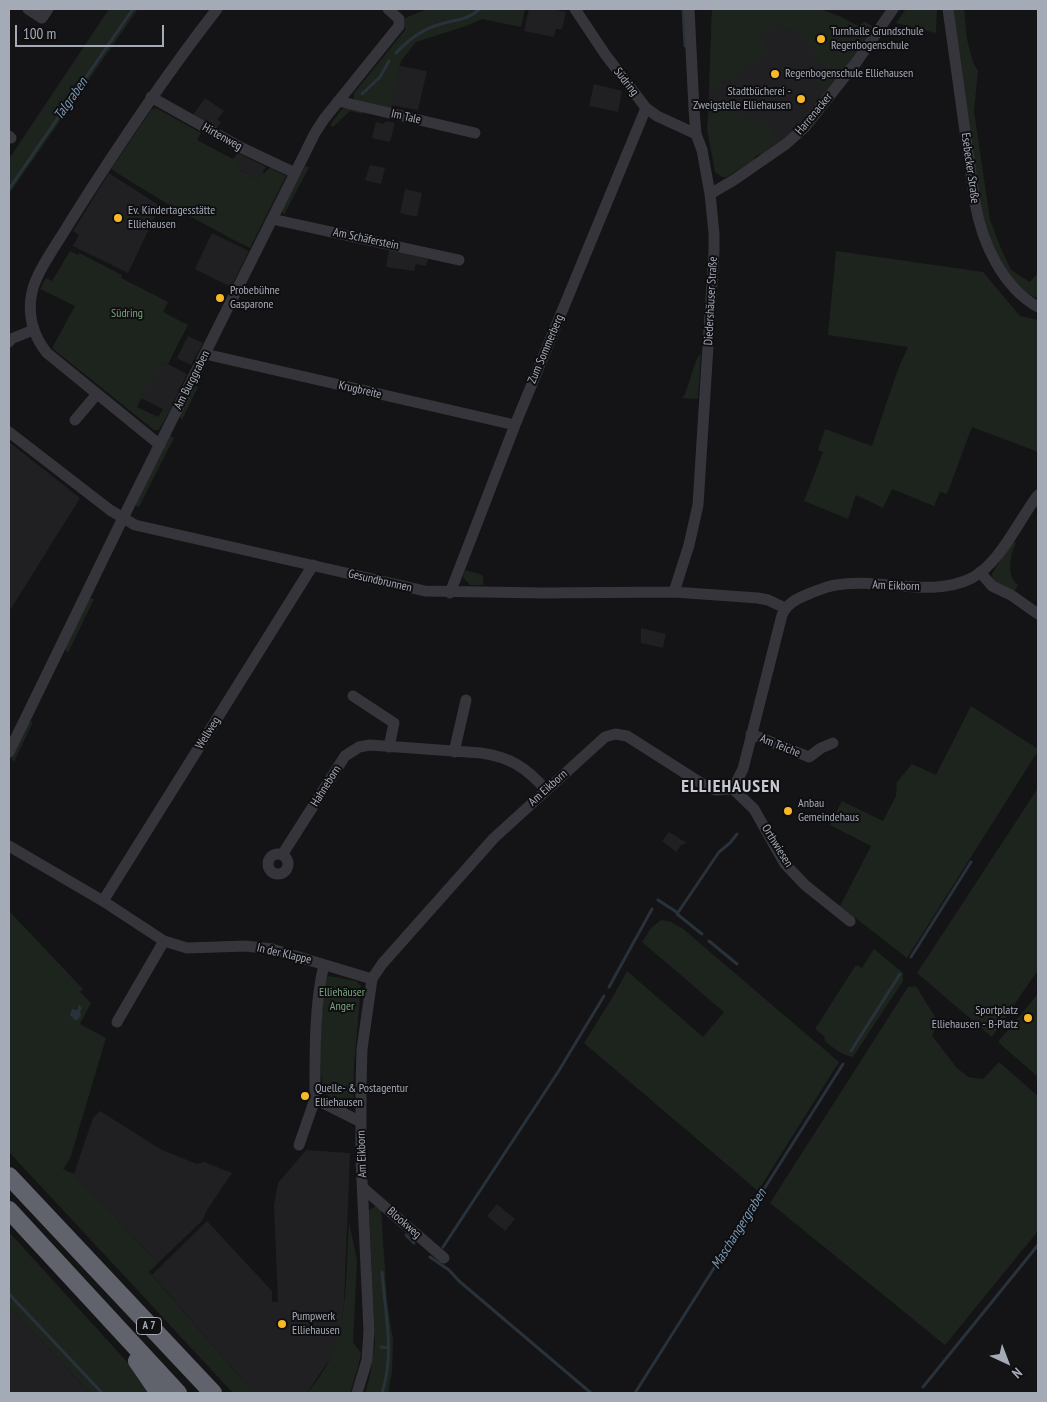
<!DOCTYPE html>
<meta charset="utf-8">
<style>
body{margin:0}
#map{position:relative;width:1047px;height:1402px;overflow:hidden;background:#141416;font-family:"PT Sans Narrow",sans-serif}
canvas{display:block}
.frame{position:absolute;inset:0;border:10px solid #a5aab7;pointer-events:none}
.north{position:absolute;left:982px;top:1337px;width:50px;height:50px;-webkit-text-stroke:4px #0f0f11;paint-order:stroke;rotate:137deg;font-size:14px;font-weight:700;line-height:20px;text-align:center;color:#a5aab7}
.north::after{content:'';display:block;margin:auto;width:18px;height:22px;background:#a5aab7;clip-path:polygon(50% 0,100% 100%,50% 72%,0 100%)}
.scale{position:absolute;left:15px;top:25px;width:149px;height:22px;box-sizing:border-box;border:2px solid #a5aab7;border-top:0;padding-left:6px;font-size:15px;line-height:18px;white-space:nowrap;color:#a5aab7;-webkit-text-stroke:4px #0f0f11;paint-order:stroke}
</style>
<div id="map">
<canvas width="1047" height="1402"></canvas>
<div class="frame"></div>
<div class="north">N</div>
<div class="scale">100 m</div>
</div>
<script>
const context = document.querySelector('canvas').getContext('2d');
context.lineJoin = 'round';
function fillPath(path, color) { context.fillStyle = color; context.fill(path, 'evenodd'); }
function strokePath(path, color, width, dash) { context.strokeStyle = color; context.lineWidth = width; context.lineCap = dash ? 'butt' : 'round'; context.setLineDash(dash || []); context.stroke(path); }
function write(font, color, halo, rows, align = 'center') {
  context.font = font + ' "PT Sans Narrow",sans-serif'; context.lineWidth = 4; context.setLineDash([]); context.textBaseline = 'middle'; context.strokeStyle = halo; context.fillStyle = color; for (const [text, x, y, turn = 0] of rows) {
    context.save(); context.translate(x, y); context.rotate((+turn || 0) * Math.PI / 180); context.textAlign = isNaN(turn) ? turn : align; if (halo) context.strokeText(text, 0, 0); context.fillText(text, 0, 0); context.restore();
  }
}
fillPath(new Path2D(`
 M529,9H551L566,12L562,29H556L554,37L524,31Z
 M712,9H821L841,17L858,26L865,22L872,26L873,29L801,125L776,146L753,124L723,112L720,109L708,117Z
 M400,66L427,71L418,110L391,105Z
 M594,84L622,91L618,112L589,106Z
 M205,98L224,111L217,120L221,122L217,128L193,115Z
 M385,121L395,123L390,142L372,138L376,122L384,124Z
 M244,156L266,167L257,179L236,168Z
 M370,165L385,168L381,184L365,180Z
 M109,173L160,206L128,273L73,246L79,235L73,231Z
 M405,189L422,193L417,217L400,213Z
 M212,233L249,251L231,287L195,269Z
 M389,250L428,259L426,266L416,264L414,271L386,267Z
 M188,336L203,343L191,365L177,358Z
 M160,360L187,374L169,412L141,398Z
 M9,442L80,498L9,612Z
 M641,628L666,634L663,648L641,643Z
 M669,832L687,843L681,845L676,852L662,841Z
 M100,1111L162,1150L197,1164L204,1162L232,1173L207,1210L202,1221L158,1263L74,1174L93,1118Z
 M306,1150L350,1153L344,1301L340,1335L331,1357L307,1393H254L152,1275L207,1221L272,1291V1302H278L274,1205L278,1183Z
 M497,1204L515,1219L505,1231L487,1216Z
 M9,1305L87,1390L90,1393H9Z`), '#202023');
fillPath(new Path2D(`
 M109,9H138L9,194V159Z
 M427,9H525L521,27L482,19L469,25L416,42L401,61L391,109L354,99V93L405,30V18Z
 M712,9H821L841,17L858,26L865,22L872,26V33L828,92L821,87L815,77L826,69L794,26L786,32L779,23L767,32L760,31L761,39L769,51L753,62L749,57L744,61L748,66L727,82L723,76L718,80L721,85L711,93L709,92Z
 M906,9H937L936,33L896,23Z
 M953,9H964L967,39L973,62L978,71L974,111L990,220L1000,246L1011,270L1030,282L1038,273V299C1034,297 1029,294 1025,291C1002,276 988,235 981,210Z
 M732,106L742,119L747,116L753,123L762,117L776,138V146L761,155L759,154L754,158L755,159L727,177H722L715,172L707,129L708,117L720,109L723,112Z
 M156,108L201,133L197,140L233,159L238,153L244,156L236,168L257,179L262,172L264,173L270,168L286,176L250,248C202,224 156,198 111,169L151,110Z
 M347,108L364,111L363,114L350,111L333,127L330,125L342,109Z
 M305,166L309,167L284,215L282,210Z
 M70,251L78,255L79,253L122,275L121,278L168,302L163,312L188,325L168,364L160,361L137,407L158,417L163,409L169,412L159,430H154L52,348L75,306L40,289L46,278L52,281Z
 M836,251L983,272L1020,316L1038,320V452L972,427L947,494L940,492L934,506L892,489L883,508L856,495L848,519L804,501L823,452L818,450L825,429L872,446L898,369L908,347L828,335Z
 M701,353L698,399L682,398L685,394L697,358Z
 M196,386L198,387L182,420L179,416L194,387Z
 M170,436L174,438L139,507L135,505Z
 M1012,541L1016,542C1011,555 1005,575 1018,585L1015,590L1011,591L993,581L992,574Z
 M465,570L480,574L483,576V585H470L463,577Z
 M91,598L94,599L68,653L65,649L89,599Z
 M971,706L1038,749V751L907,958L840,906L871,846L830,825L842,801L883,821L896,796L897,782L912,764L936,775Z
 M29,721L33,722L14,762L11,758Z
 M1038,788V970L992,1037L917,973Z
 M9,911L83,989L80,992L91,1003L80,1024L106,1038L70,1159L63,1169L74,1174L158,1263L149,1272L254,1393H233L9,1152Z
 M661,920L671,922L682,928L839,1062L758,1191L584,1043L611,1000L627,971L703,1037L724,1012L642,942L651,928Z
 M874,949L903,973V981L853,1057C841,1055 833,1048 824,1040L825,1037L815,1029L856,965L862,968Z
 M329,976L356,981L361,986L354,1066L353,1105L347,1109L326,1094C315,1074 323,1005 325,979Z
 M916,986L938,1022L932,1036L957,1068L968,1077L983,1079L999,1062L1038,1096V1231L945,1345L770,1203L908,987Z
 M1038,994V1077L998,1042Z
 M376,1206L381,1209L387,1301L393,1340L392,1372L388,1393H365L370,1376L375,1342L369,1210Z
 M349,1222L357,1260L353,1343L361,1353L358,1367L350,1393H307C351,1346 345,1282 349,1222Z
 M9,1232L150,1387L155,1393H90L9,1305Z`), '#1c241d');
fillPath(new Path2D(`
 M79,1005L82,1008L80,1011L81,1016L77,1020H75L70,1015L72,1009L77,1010Z`), '#29323a');
strokePath(new Path2D(`
 M683,9L685,46
 M396,53C408,40 422,29 441,24C457,19 466,21 480,9
 M362,94L380,77L389,61
 M9,189L133,9
 M658,900L678,913
 M679,911L719,852L730,843L737,834
 M677,914L702,934
 M709,941L737,964
 M911,957L971,862
 M609,987L652,909
 M851,1051L900,974
 M406,1235L414,1243
 M443,1247L558,1072L604,996
 M430,1257L449,1270L459,1281L591,1393
 M9,1294L102,1393
 M381,1347L389,1348
 M923,1387L1038,1245
 M382,1393C395,1353 385,1313 382,1272
 M635,1393L843,1064`), '#29323a', 3);
strokePath(new Path2D(`
 M28,9L42,18L48,9
 M575,9L605,54L646,108L657,116L696,134
 M948,9L975,203C982,242 1002,287 1038,307
 M151,97L240,147L295,173
 M338,101L475,133
 M9,136L11,138
 M710,194L734,180L786,144L804,128L858,60L893,9
 M272,219L459,260
 M9,342L11,339L33,330
 M205,354L515,425
 M75,420L97,394
 M9,432L110,510L135,525L425,591L542,593L674,592L758,598L768,600L785,608
 M160,445L47,353C33,336 27,314 32,292C36,272 59,241 70,222C116,149 164,77 217,9
 M980,572L992,586L1011,595L1038,614
 M674,592L689,545L698,505L714,251V233L710,194L702,150L696,134L694,109L689,9
 M450,593L515,425L646,108
 M353,696L394,723L389,747
 M751,734L809,757L821,748L833,743
 M9,752L123,518L315,133L324,119L399,26V19L388,9
 M454,752L466,700
 M731,787L754,809L785,864L805,885L850,921
 M9,846L103,901L164,941L187,948L246,946L272,949L372,979
 M268 864a10 10 0 1 1 20 0a10 10 0 1 1-20 0Z
 M282,855L345,756L359,747L370,745L481,753C510,757 527,768 546,790
 M103,901L313,565
 M324,965C314,1004 315,1057 315,1099L361,1122
 M117,1022L164,941
 M299,1145L315,1099
 M363,1188L444,1258
 M357,1393L367,1360L369,1331L361,1159V1087L362,1049L372,979L382,964L494,838L605,737L615,734L627,736L707,787L716,790L729,789L737,781L743,769L782,615C787,603 798,598 811,593C819,590 828,586 836,585C880,577 930,599 972,578C1001,562 1018,521 1038,495`), '#35353b', 11);
strokePath(new Path2D(`
 M9,1176L213,1393
 M9,1210L178,1393
 M137,1361L159,1393`), '#60636c', 18);
for (const [x, y, r, color] of [
 [821,39,5,"#f9b828"],
 [775,74,5,"#f9b828"],
 [801,99,5,"#f9b828"],
 [118,218,5,"#f9b828"],
 [220,298,5,"#f9b828"],
 [788,811,5,"#f9b828"],
 [1028,1018,5,"#f9b828"],
 [305,1096,5,"#f9b828"],
 [282,1324,5,"#f9b828"]
]) { const dot = new Path2D(); dot.arc(x, y, r, 0, 2 * Math.PI); context.fillStyle = color; context.fill(dot); strokePath(dot, '#0f0f11', 2); }
for (const [x, y, w] of [
 [149,1326,25]
]) { const box = new Path2D(); box.roundRect(x - w / 2, y - 8.5, w, 17, 4); context.fillStyle = '#0f0f11'; context.fill(box); strokePath(box, '#a5aab7', 1); }
write('bold 11px', '#a5aab7', null, [
 ["A 7",149,1326]
]);
write('12px', '#a5aab7', '#0f0f11', [
 ["Turnhalle Grundschule",831,32],
 ["Regenbogenschule",831,46],
 ["Regenbogenschule Elliehausen",785,74],
 ["Stadtbücherei -",791,92,"right"],
 ["Zweigstelle Elliehausen",791,106,"right"],
 ["Ev. Kindertagesstätte",128,211],
 ["Elliehausen",128,225],
 ["Probebühne",230,291],
 ["Gasparone",230,305],
 ["Anbau",798,804],
 ["Gemeindehaus",798,818],
 ["Sportplatz",1018,1011,"right"],
 ["Elliehausen - B-Platz",1018,1025,"right"],
 ["Quelle- & Postagentur",315,1089],
 ["Elliehausen",315,1103],
 ["Pumpwerk",292,1317],
 ["Elliehausen",292,1331]
], 'left');
write('12px', '#a5aab7', '#0f0f11', [
 ["Südring",626,82,52],
 ["Harrenacker",814,114,-50],
 ["Im Tale",406,117,13],
 ["Hirtenweg",222,137,29],
 ["Esebecker Straße",970,168,82],
 ["Am Schäferstein",366,239,12],
 ["Diedershäuser Straße",711,301,-87],
 ["Zum Sommerberg",546,349,-67],
 ["Am Burggraben",192,380,-63],
 ["Krugbreite",360,390,13],
 ["Gesundbrunnen",380,581,13],
 ["Am Eikborn",896,586,2],
 ["Wellweg",208,733,-58],
 ["Am Teiche",780,746,22],
 ["Hahneborn",326,786,-58],
 ["Am Eikborn",548,788,-42],
 ["Orthwiesen",777,846,58],
 ["In der Klappe",284,954,13],
 ["Am Eikborn",362,1154,-92],
 ["Blookweg",404,1223,41]
]);
write('12px', '#7ba37e', '#0f0f11', [
 ["Südring",127,314],
 ["Elliehäuser",342,993],
 ["Anger",342,1007]
]);
write('italic 14px', '#7a97b3', '#0f0f11', [
 ["Talgraben",71,99,-55],
 ["Maschangergraben",739,1229,-58]
]);
context.letterSpacing = '1px';
write('bold 18px', '#c6c9d2', '#0f0f11', [
 ["ELLIEHAUSEN",731,787]
]);
context.letterSpacing = '0px';
</script>
